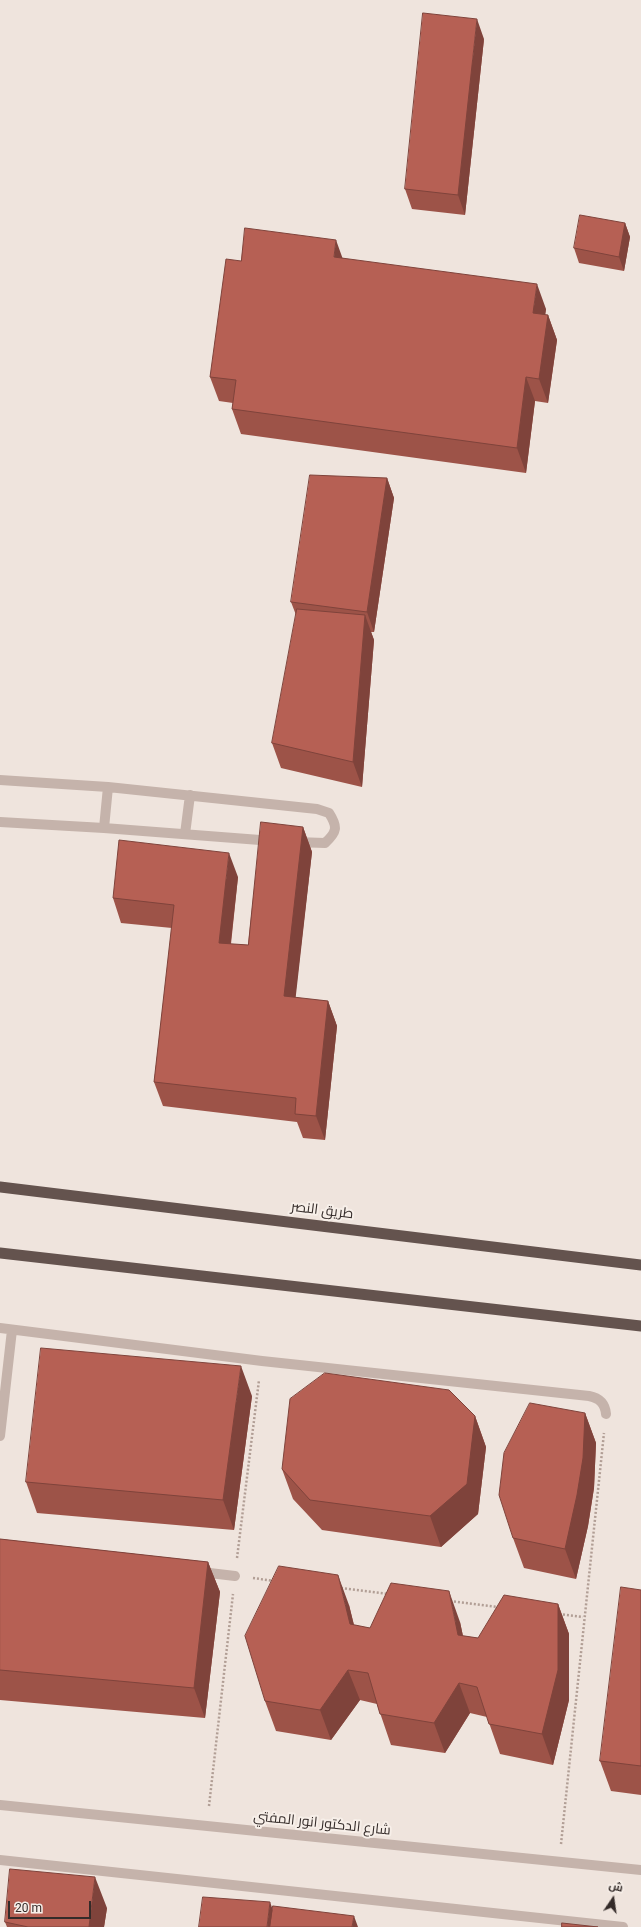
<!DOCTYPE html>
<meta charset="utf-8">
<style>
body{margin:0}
#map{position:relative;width:641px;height:1927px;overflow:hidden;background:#efe4dd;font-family:Roboto,Cairo,sans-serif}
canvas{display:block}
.north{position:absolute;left:593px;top:1879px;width:40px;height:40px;-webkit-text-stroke:3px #f7efe9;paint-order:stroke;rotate:13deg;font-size:11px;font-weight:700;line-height:16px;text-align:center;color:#342b29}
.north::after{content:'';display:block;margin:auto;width:14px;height:18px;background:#342b29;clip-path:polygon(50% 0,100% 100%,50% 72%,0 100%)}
.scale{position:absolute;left:8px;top:1901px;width:83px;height:18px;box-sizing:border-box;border:2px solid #342b29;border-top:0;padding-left:5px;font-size:12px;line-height:14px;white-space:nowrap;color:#342b29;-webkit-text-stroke:3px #f7efe9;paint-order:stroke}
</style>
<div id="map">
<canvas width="641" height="1927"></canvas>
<div class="north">ش</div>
<div class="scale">20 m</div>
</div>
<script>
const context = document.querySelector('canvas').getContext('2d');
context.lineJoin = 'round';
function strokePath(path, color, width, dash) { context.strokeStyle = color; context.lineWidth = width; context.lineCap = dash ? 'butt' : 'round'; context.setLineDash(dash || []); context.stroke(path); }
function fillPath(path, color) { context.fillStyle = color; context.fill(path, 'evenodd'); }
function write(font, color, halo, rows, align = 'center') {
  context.font = font + ' Roboto,Cairo,sans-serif'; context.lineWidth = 4; context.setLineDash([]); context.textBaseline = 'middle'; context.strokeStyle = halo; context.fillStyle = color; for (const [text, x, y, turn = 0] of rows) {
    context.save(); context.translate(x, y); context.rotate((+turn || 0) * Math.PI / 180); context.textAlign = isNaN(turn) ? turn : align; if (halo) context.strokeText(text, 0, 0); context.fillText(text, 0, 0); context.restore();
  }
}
strokePath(new Path2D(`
 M237,1558L259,1380
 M253,1578L274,1581
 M341,1588L389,1594
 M450,1601L498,1607
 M559,1614L583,1617
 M209,1806L233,1594
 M561,1844L604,1433`), '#b19e95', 2.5, [2, 2]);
strokePath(new Path2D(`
 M0,780L108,787L317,809L329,813C338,827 337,832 325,843L295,842
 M0,822L104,828L273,841
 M104,828L108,787
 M185,834L190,795`), '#c5b3ab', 10);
strokePath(new Path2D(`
 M0,1328L262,1361L589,1396C599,1398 605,1403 606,1414
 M0,1436L12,1330
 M201,1572L235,1576`), '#c5b3ab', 10);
strokePath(new Path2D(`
 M0,1805L641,1870
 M0,1860L623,1927`), '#c5b3ab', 10);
strokePath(new Path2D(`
 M0,1187L641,1265
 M0,1253L641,1326`), '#64534e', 11);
fillPath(new Path2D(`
 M484,39L465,215L412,209L405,189Z
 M625,223L630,237L624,271L579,263L574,248Z
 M342,258L546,309L545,315H548L557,340L548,403L535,401L526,473L241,434L232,409L233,403L219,401L210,377L241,261Z
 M387,478L394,498L374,632H371L374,640L362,787L281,768L272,743L296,615L291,602Z
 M303,827L312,852L295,998L328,1001L337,1026L325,1140L303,1138L297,1122L163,1106L154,1082L172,928L121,923L113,898L238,877L231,944L248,945Z
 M252,1396L234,1530L37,1513L26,1482Z
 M585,1413L596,1443L594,1488L588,1526L576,1579L524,1568L513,1538Z
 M475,1416L486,1447L478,1514L441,1547L322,1530L293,1499L282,1469Z
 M0,1539L208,1562L220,1592L205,1718L0,1700Z
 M641,1590V1795L611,1791L600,1761Z
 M558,1604L569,1634V1700L553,1765L500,1754L487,1717L470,1713L445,1753L391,1745L377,1704L360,1700L331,1740L276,1731L265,1701L349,1605L354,1625L370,1628L460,1622L463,1636L478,1638Z
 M107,1908L104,1927H7L5,1922Z`), '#9d5348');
fillPath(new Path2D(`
 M477,19L484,39L465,215L458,195Z
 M625,223L630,237L624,271L619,257Z
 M336,240L345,265L334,257Z
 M537,284L546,309L542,338L533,313Z
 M548,315L557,340L548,403L539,379Z
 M526,377L535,401L526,473L517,448Z
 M387,478L394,498L374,632L367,612Z
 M365,615L374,640L362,787L353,762Z
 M303,827L312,852L293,1021L284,996Z
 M229,853L238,877L228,967L219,943Z
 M328,1001L337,1026L325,1140L316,1116Z
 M241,1366L252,1396L234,1530L223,1500Z
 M585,1413L596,1443L594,1488L588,1526L576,1579L565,1549Z
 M475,1416L486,1447L478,1514L441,1547L430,1516Z
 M208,1562L220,1592L205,1718L194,1688Z
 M338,1575L349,1605L361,1654L350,1624Z
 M449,1591L460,1622L469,1665L458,1635Z
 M558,1604L569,1634V1700L553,1765L542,1734Z
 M348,1670L360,1700L331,1740L320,1710Z
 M459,1683L470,1713L445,1753L434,1723Z
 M95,1877L107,1908L104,1927H89Z
 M270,1902L279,1927H267Z
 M354,1916L358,1927H352Z`), '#7f433b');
const building = new Path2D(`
 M423,13L477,19L458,195L405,189Z
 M580,215L625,223L619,257L574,248Z
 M245,228L336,240L334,257L537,284L533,313L548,315L539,379L526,377L517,448L232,409L236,380L210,377L226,259L241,261Z
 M310,475L387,478L367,612L291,602Z
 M297,609L365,615L353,762L272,743Z
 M261,822L303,827L284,996L328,1001L316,1116L295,1114L296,1098L154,1082L174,905L113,898L119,840L229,853L219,943L248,945Z
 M41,1348L241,1366L223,1500L26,1482Z
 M325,1373L449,1390L475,1416L467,1484L430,1516L310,1500L282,1469L290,1399Z
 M530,1403L585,1413L583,1458L577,1495L565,1549L513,1538L499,1495L504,1453Z
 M0,1539L208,1562L194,1688L0,1670Z
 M279,1566L338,1575L350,1624L370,1628L391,1583L449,1591L458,1635L478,1638L504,1595L558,1604V1670L542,1734L489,1724L477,1687L459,1683L434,1723L380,1714L368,1673L348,1670L320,1710L265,1701L245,1636Z
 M621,1587L641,1590V1766L600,1761Z
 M10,1869L95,1877L89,1927H28L5,1922Z
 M203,1897L270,1902L267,1927H199Z
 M273,1906L354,1916L352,1927H270Z
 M562,1923L598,1927H562Z`);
fillPath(building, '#b66054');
strokePath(building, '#7f433b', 1);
write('14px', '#342b29', '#f7efe9', [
 ["طريق النصر",322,1211,7],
 ["شارع الدكتور انور المفتي",322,1824,6]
]);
</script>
